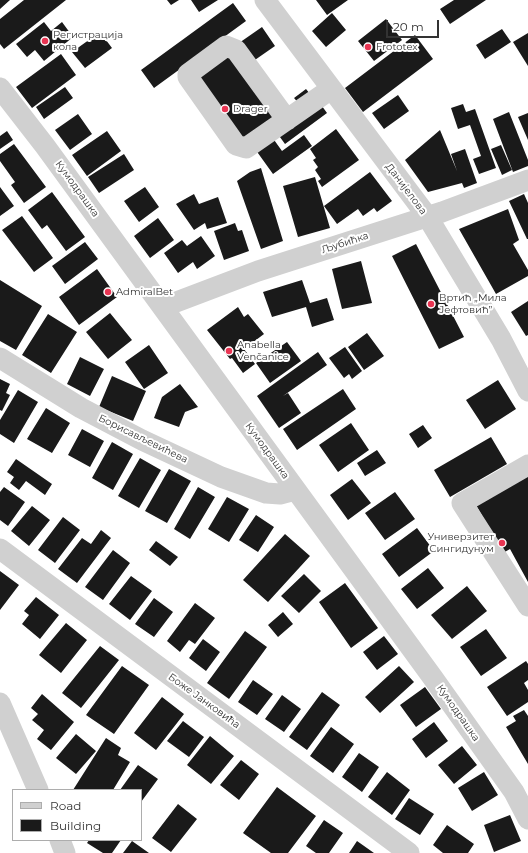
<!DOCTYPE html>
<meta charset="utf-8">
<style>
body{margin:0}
#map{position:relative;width:528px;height:853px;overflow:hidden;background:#fff;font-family:Montserrat,sans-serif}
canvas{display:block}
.legend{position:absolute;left:12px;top:789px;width:130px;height:52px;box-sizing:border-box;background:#fff;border:1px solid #adadad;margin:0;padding:5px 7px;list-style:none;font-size:12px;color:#333}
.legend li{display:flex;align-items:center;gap:8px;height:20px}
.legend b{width:20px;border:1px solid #adadad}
.scale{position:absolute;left:386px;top:20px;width:53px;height:18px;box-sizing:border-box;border:2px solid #333;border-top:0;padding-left:5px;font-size:12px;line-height:14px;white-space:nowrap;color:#333;-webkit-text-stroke:3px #fff;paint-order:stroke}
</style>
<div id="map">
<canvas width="528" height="853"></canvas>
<ul class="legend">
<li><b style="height:5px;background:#d0d0d0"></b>Road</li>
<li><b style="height:11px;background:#1a1a1a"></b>Building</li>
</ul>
<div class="scale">20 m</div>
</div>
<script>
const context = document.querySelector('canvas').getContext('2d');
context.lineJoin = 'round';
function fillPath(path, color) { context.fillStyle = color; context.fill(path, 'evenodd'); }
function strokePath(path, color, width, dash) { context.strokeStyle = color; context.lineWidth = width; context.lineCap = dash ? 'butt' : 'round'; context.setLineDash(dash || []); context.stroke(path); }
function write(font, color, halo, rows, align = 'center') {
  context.font = font + ' Montserrat,sans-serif'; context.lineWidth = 4; context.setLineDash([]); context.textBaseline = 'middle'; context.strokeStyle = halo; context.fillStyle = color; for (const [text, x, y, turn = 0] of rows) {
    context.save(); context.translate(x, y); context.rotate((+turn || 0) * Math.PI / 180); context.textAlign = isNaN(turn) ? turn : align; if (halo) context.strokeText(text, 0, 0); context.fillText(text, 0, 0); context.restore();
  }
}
fillPath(new Path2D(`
 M0,0H10L0,9Z
 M24,0H66L4,49L0,44V19Z
 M167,0H179L171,5Z
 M191,0H218L199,12Z
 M316,0H348L327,15Z
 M454,0H486L450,24L440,9Z
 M233,3L246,21L154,88L141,70Z
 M332,13L346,30L326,47L312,31Z
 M386,19L402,40L374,61L358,41Z
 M44,22L51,31L62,22L73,37L44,61L35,50L27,57L16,44Z
 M262,27L275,46L252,62L239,43Z
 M502,29L511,42L485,59L476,45Z
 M100,32L112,48L85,68L72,52Z
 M528,33V66L513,42Z
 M415,35L433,59L363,112L345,88Z
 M227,51L278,117L245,143L194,77Z
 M61,54L76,75L32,108L16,87Z
 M65,87L73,98L44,119L36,107Z
 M306,89L314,99L302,107L294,98Z
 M398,95L409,111L384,129L372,113Z
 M319,102L327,113L285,144L277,133Z
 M463,104L466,112L475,109L496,168L479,174L473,159L481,156L470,125L458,129L451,108Z
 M509,112L528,160V166L513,172L493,119Z
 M528,113V140L518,117Z
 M78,114L92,134L70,150L55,130Z
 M336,129L359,160L322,187L318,181L321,179L315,170L318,167L313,160L316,158L310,149Z
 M440,130L457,171L451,154L465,149L477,183L464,188L462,183L428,192L405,160Z
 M7,131L13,140L0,149V136Z
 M107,131L121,151L87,176L72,155Z
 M304,135L312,146L273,174L255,149L272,137L282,151Z
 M14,144L46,187L24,203L11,185L15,182L0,161V154Z
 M501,145L512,170L502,175L491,149Z
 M124,154L134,170L99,193L88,177Z
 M261,168L283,241L261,249L237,181L250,172Z
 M370,172L392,201L377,212L374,208L363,216L358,209L337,224L324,206Z
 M315,177L330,228L298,237L283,186Z
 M0,187L14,206L0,216Z
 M145,187L159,207L139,222L124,201Z
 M52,192L85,237L66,251L47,225L42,229L28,210Z
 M194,194L199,204L218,197L227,223L207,229L205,223L194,230L176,204Z
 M524,194L528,203V239H527L509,201Z
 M508,209L519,240L513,244L528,270V276L496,294L459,229Z
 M22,216L53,258L34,272L2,230Z
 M158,218L174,240L150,258L134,236Z
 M235,223L238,231L242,230L249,251L224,260L214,231Z
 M201,236L215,256L197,269L193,262L178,273L164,253L182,240L187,246Z
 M85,242L98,259L65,284L52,266Z
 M416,244L464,337L439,349L392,256Z
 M361,261L372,303L342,309L332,269Z
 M97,269L117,297L79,325L59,297Z
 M0,280L42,306L16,350L0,341Z
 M302,280L310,303L327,298L334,320L312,327L306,307L272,317L263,292Z
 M528,301V335L526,336L511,312Z
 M238,307L244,317L248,314L264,334L244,349L255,364L243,373L232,358L230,359L207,330Z
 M110,313L132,340L108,359L86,332Z
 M48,314L77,332L51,373L22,355Z
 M367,333L384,356L364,370L348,347Z
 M287,342L301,361L270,383L256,363Z
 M149,345L168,373L144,389L125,362Z
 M345,347L362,371L352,379L349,374L344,378L329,358Z
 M318,352L327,365L283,396L288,393L301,413L279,428L257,396Z
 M80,357L104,369L90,396L67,384Z
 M112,376L146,391L133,421L99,407Z
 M0,379L10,384L6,393L10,395L2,411L0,410Z
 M498,380L516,409L485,429L466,400Z
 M180,384L198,407L185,412L179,427L154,418L162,397Z
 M343,389L356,409L297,450L283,429Z
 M18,390L38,402L14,443L0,434V420Z
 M46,408L70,423L52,453L27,439Z
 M351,423L369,450L338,472L319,445Z
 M423,425L432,438L418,448L409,434Z
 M82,429L104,441L90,467L68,455Z
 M491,437L507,464L450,497L434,470Z
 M112,442L133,454L113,490L92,478Z
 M377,450L386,463L365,476L357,463Z
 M140,458L161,470L139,508L118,496Z
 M16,459L52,484L45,495L26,481L19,490L10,483L14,477L7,472Z
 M169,469L191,481L167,523L145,511Z
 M528,476V582L510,549L503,553L476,505Z
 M352,479L371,503L348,520L330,495Z
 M4,487L25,502L8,526L0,520V492Z
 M198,487L215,497L190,539L174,529Z
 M395,492L415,519L385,540L365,513Z
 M227,497L249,509L229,542L208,529Z
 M32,506L50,520L29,546L11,531Z
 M256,515L274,527L258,552L239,540Z
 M63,517L80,530L55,563L38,550Z
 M417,528L434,551L399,577L382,554Z
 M101,530L111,538L77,583L58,569L82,538L91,544Z
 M285,534L310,556L268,602L243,580Z
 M156,541L178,557L170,566L149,550Z
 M113,550L130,563L103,600L85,587Z
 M428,568L444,588L417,609L401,589Z
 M0,571L19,585L0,610Z
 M304,574L321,591L299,613L281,596Z
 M131,576L152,591L130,620L109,604Z
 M345,583L378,628L351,648L319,602Z
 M467,586L487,611L452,639L431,615Z
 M36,597L59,615L40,639L22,624L29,615L24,611Z
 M154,598L173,612L154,637L135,624Z
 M195,603L215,618L195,644L189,640L180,652L167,641Z
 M283,612L293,624L278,637L268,625Z
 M66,623L87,640L61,673L39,655Z
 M486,629L507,658L481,676L460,647Z
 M245,631L267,647L229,699L207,683Z
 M384,636L398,654L377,670L363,652Z
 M203,639L220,652L206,671L189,658Z
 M100,646L119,660L81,708L62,693Z
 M526,661L528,664V680L524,683L528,690V702L507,716L487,687Z
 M122,666L149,685L114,734L86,715Z
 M399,666L414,682L380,713L365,697Z
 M253,680L273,694L257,715L238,702Z
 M425,687L441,709L416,727L400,705Z
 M322,692L340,705L307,750L289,737Z
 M42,694L74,722L51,750L37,739L44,730L32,720L38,714L31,708Z
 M282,695L301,709L284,732L265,719Z
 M162,697L184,714L156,750L134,733Z
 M524,710L528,716V764L506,727L516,721L513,716Z
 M183,721L204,737L189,757L167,741Z
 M434,722L448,741L426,758L412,739Z
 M331,727L354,744L333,773L310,756Z
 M76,734L96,751L76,774L56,758Z
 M210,736L234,756L211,784L187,765Z
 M106,738L121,748L118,755L130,762L113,790H73Z
 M462,746L477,765L454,784L438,765Z
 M359,753L379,767L362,792L342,777Z
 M241,760L259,774L239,800L220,785Z
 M138,765L158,779L141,802V790H120Z
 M387,772L410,790L392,815L368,797Z
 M484,772L498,795L472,811L458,788Z
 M277,787L316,816L288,853H271L243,833Z
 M409,798L434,814L420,835L395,819Z
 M178,804L197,819L171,852L152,838Z
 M510,815L521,841L494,852L484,825Z
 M324,820L343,833L329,853H316L306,846Z
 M447,825L474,844L468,853H443L433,845Z
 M89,840H121L112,853H103L87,843Z
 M132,841L149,853H123Z
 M357,841L374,853H349Z`), '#1a1a1a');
strokePath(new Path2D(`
 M265,0L427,216L501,339L528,391
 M0,88L45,146L433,678L514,792L528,819
 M287,120L236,50L226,46L188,74V77L236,145L246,148L331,89
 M163,307L258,271L442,212L528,180
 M0,358L81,408L142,440L221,477L266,493L280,494L295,490
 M528,465L462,503L528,606
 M0,549L409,853
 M0,703L38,790
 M60,840L65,853`), '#d0d0d0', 21);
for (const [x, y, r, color] of [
 [45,41,4,"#e93553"],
 [368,47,4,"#e93553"],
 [225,109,4,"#e93553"],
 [108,292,4,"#e93553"],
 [431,304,4,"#e93553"],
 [229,351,4,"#e93553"],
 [502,543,4,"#e93553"]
]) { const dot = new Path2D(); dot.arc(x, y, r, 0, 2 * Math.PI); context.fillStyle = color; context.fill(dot); strokePath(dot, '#fff', 1.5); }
write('10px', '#333', '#fff', [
 ["Регистрација",53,35],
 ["кола",53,47],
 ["Frototex",376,47],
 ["Drager",233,109],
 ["AdmiralBet",116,292],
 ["Вртић „Мила",439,298],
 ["Јефтовић”",439,310],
 ["Anabella",237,345],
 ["Venčanice",237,357],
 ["Универзитет",494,537,"right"],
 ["Сингидунум",494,549,"right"]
], 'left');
write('10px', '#333', '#fff', [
 ["Кумодрашка",77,189,54],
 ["Данијелова",406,189,53],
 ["Љубићка",345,243,-18],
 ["Борисављевићева",143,439,26],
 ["Кумодрашка",267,451,54],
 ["Боже Јанковића",204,701,36],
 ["Кумодрашка",458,713,55]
]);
</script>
